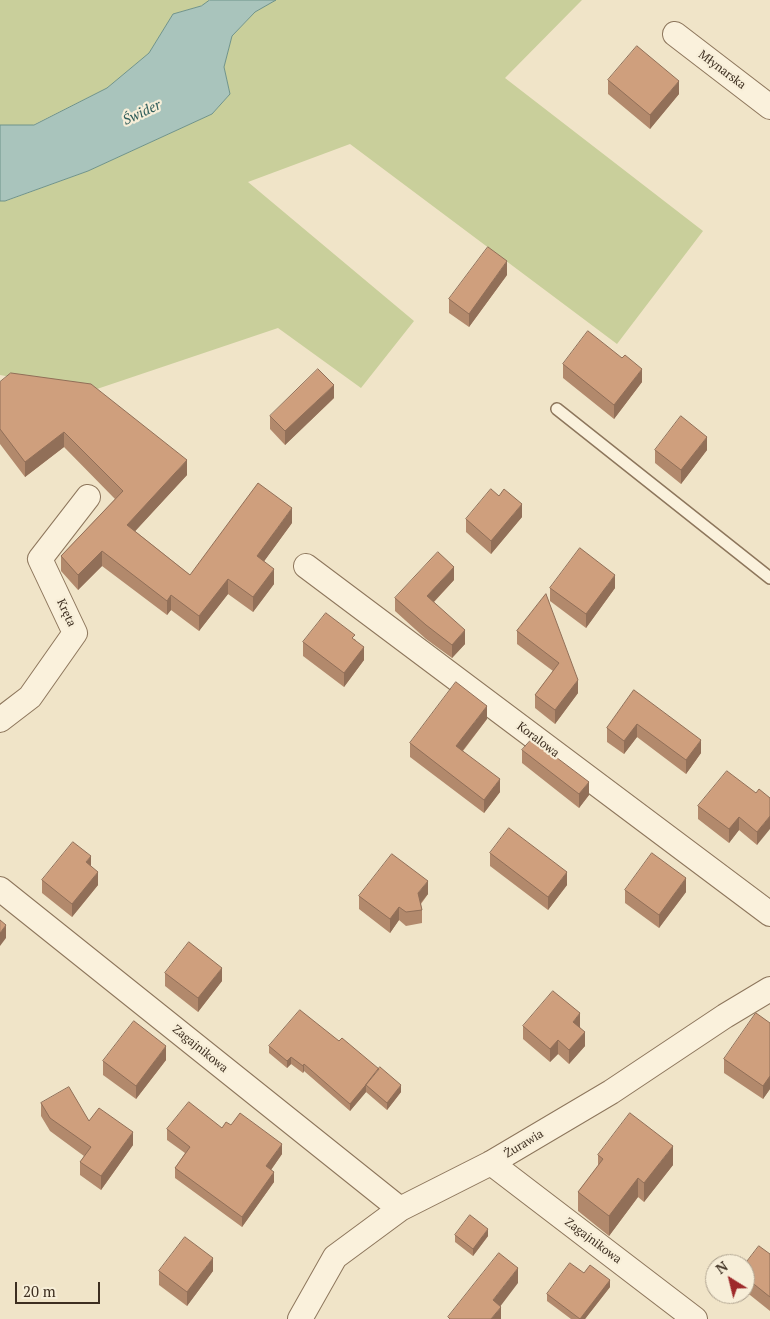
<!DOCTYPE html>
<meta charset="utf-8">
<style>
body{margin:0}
#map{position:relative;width:770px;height:1319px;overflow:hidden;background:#f0e4c8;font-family:"PT Serif",serif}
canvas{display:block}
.north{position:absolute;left:705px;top:1254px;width:50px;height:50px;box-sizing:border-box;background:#f7eed8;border:1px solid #ada18e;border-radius:50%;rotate:324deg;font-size:14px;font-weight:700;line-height:20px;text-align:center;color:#3d2e20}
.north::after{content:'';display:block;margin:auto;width:18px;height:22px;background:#9e2a2b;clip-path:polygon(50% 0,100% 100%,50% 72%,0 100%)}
.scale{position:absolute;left:15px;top:1282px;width:85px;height:22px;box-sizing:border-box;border:2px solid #3d2e20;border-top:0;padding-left:6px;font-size:15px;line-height:18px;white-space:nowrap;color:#3d2e20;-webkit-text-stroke:4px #f7eed8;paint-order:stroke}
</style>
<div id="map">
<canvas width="770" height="1319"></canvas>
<div class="north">N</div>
<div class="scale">20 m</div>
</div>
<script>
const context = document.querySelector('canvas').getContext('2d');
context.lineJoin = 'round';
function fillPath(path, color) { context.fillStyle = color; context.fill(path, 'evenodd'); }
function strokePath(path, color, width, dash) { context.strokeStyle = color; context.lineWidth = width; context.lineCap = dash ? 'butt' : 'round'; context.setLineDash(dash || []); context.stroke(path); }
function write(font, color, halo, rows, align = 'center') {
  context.font = font + ' "PT Serif",serif'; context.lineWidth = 4.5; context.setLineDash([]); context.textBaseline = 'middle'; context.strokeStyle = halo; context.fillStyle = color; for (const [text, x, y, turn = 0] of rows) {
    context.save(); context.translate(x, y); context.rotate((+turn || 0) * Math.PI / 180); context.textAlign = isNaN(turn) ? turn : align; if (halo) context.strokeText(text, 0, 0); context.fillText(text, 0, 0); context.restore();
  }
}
fillPath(new Path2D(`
 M0,0H210L201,6L173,14L149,53L107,88L33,125H0Z
 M276,0H582L505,78L703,231L617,344L350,144L248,182L414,321L361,388L278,328L91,391L0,375V201H6L88,171L212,114L230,94L224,67L232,36L255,12Z`), '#c9cf9b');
const water = new Path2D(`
 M210,0H276L255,12L232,36L224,67L230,94L212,114L88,171L5,201H0V125H34L107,88L149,53L173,14L201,6Z`);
fillPath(water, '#a9c4bc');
strokePath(water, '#6f938a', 1);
const service = new Path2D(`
 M557,409L770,578`);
const minor = new Path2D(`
 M675,34L770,107
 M306,566L770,914
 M0,720L30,697L75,633L40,559L88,497
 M0,889L400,1209
 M491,1163L695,1319
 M300,1319L335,1257L400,1209L491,1163L611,1092L725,1016L770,989`);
strokePath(service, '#8d765c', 14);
strokePath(minor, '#8d765c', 26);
strokePath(service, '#faf1dc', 11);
strokePath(minor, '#faf1dc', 24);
fillPath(new Path2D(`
 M608,80L679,94L650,129L608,94Z
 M507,275L469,327L449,313V299Z
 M563,364L642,382L614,419L563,378Z
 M0,382L187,475L135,531L190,575L292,523L264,561L274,584L253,612L228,594L199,631L171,610L167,615L102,566L78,590L61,571V556L115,499L64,447L25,477L0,444Z
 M334,398L285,445L270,429V416Z
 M655,450H707L681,484L655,463Z
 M522,517L491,554L466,532V519Z
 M454,580L434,602L465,644L452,658L426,639L395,611V598Z
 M550,588H615L586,628L550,601Z
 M546,594L578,693L555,724L535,708V695L553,671L517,644V631Z
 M355,639L364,660L344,687L303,656V642Z
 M634,690L701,753L686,774L637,737L624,754L607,742V728Z
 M487,719L463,751L500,792L484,813L410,757V743Z
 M522,750L589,795L579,808L522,763Z
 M756,793L770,798L757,845L739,830L729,843L698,819V806Z
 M490,853L567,885L548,910L490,866Z
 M91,866L98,885L72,917L42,893V880Z
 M625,890L686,892L659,928L625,903Z
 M428,894L421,904L422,910V923L406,926L399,920L390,933L359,909V896Z
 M165,973L222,981L198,1012L165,986Z
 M770,1023V1089L763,1099L724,1073V1059Z
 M523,1026L580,1027L585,1046L569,1064L558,1054L550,1062L523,1039Z
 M269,1046L401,1092L387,1110L366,1092L350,1111L304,1071L303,1073L291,1064L287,1068L269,1053Z
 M166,1060L136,1099L103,1075V1061Z
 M41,1103L89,1121L133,1145L101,1190L80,1175V1162L84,1156L50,1131L41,1116Z
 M231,1125L282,1154L271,1170L274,1182L242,1227L175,1178V1168L185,1153L167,1140V1129L222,1128Z
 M598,1155L673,1165L644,1202L638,1197L609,1236L578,1211V1192L598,1166Z
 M455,1235L488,1236L473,1256L455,1242Z
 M770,1254V1311L745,1291V1264Z
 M159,1271H213L187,1306L159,1285Z
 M584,1273L610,1287L585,1319H571L547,1301V1294Z`), '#b2896c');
fillPath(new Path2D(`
 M679,81V94L650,129V115Z
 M507,261V275L469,327V314Z
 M642,369V382L614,419V405Z
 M334,385V398L285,445V431Z
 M64,432V447L25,477V462Z
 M707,437V450L681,484V470Z
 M187,460V475L127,540V525Z
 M522,504V517L491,554V541Z
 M292,508V523L257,571V556Z
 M102,551V566L78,590V575Z
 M454,567V580L427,609V596Z
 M274,569V584L253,612V597Z
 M615,575V588L586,628V614Z
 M228,579V594L199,631V616Z
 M171,595V610L167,615V601Z
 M465,630V644L452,658V645Z
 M364,647V660L344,687V673Z
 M578,680V693L555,724V710Z
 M487,706V719L456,759V746Z
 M637,724V737L624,754V741Z
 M701,740V753L686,774V760Z
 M500,779V792L484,813V800Z
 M589,782V795L579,808V794Z
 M770,816V829L757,845V832Z
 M739,817V830L729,843V829Z
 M91,856V869L86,862Z
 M98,872V885L72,917V904Z
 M567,872V885L548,910V897Z
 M686,878V892L659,928V915Z
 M428,881V894L418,906V893Z
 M399,907V920L390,933V919Z
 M6,925V938L0,946V933Z
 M222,968V981L198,1012V998Z
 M580,1013V1027L573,1035V1022Z
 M585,1032V1046L569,1064V1050Z
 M558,1040V1054L550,1062V1049Z
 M166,1046V1060L136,1099V1086Z
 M291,1057V1064L287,1068V1061Z
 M304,1064V1071L303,1073V1066Z
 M379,1069L366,1085V1092L350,1111V1104Z
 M770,1076V1089L763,1099V1086Z
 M401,1085V1092L387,1110V1103Z
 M133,1132V1145L101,1190V1176Z
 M282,1144V1154L266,1177V1166Z
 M673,1146V1165L644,1202V1183Z
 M274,1172V1182L242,1227V1217Z
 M638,1178V1197L609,1236V1216Z
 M488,1229V1236L473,1256V1249Z
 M213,1258V1271L187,1306V1292Z
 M518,1268V1283L493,1316V1300Z
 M610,1280V1287L585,1319H580Z
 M501,1307V1319H491Z`), '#916f58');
const building = new Path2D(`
 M637,46L679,81L650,115L608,80Z
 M488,247L507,261L469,314L449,299Z
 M588,331L622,358L625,355L642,369L614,405L563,364Z
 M318,369L334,385L285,431L270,416Z
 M11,373L91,384L187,460L127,525L190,575L258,483L292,508L257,556L274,569L253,597L228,579L199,616L171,595L167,601L102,551L78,575L61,556L123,491L64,432L25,462L0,429V382Z
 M681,416L707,437L681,470L655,450Z
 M491,489L499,496L504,489L522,504L491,541L466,519Z
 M580,548L615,575L586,614L550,588Z
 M438,552L454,567L427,596L465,630L452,645L426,625L395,598Z
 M546,594L578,680L555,710L535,695L559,663L517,631Z
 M326,613L355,635L352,638L364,647L344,673L303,642Z
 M456,682L487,706L456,746L500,779L484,800L410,743Z
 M634,690L701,740L686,760L637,724L624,741L607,728Z
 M532,739L589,782L579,794L522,750Z
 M727,771L756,793L759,789L770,798V816L757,832L739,817L729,829L698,806Z
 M509,828L567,872L548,897L490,853Z
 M73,842L91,856L86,862L98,872L72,904L42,880Z
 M652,853L686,878L659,915L625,890Z
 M392,854L428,881L418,893L422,910L406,912L399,907L390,919L359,896Z
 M0,920L6,925L0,933Z
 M189,942L222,968L198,998L165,973Z
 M553,991L580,1013L573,1022L585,1032L569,1050L558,1040L550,1049L523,1026Z
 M300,1010L339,1041L342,1038L379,1069L350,1104L304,1064L303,1066L291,1057L287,1061L269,1046Z
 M756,1013L770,1023V1076L763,1086L724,1059Z
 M134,1021L166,1046L136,1086L103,1061Z
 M380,1067L401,1085L387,1103L366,1085Z
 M69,1087L89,1121L99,1108L133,1132L101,1176L80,1162L91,1147L50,1118L41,1103Z
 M189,1102L222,1128L226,1122L231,1125L240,1113L282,1144L266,1166L274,1172L242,1217L175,1168L190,1147L167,1129Z
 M630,1113L673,1146L644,1183L638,1178L609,1216L578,1192L603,1159L598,1155Z
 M470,1215L488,1229L473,1249L455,1235Z
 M185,1237L213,1258L187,1292L159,1271Z
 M759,1246L770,1254V1297L745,1277V1264Z
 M499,1253L518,1268L493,1300L501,1307L491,1319H450L448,1317Z
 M570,1263L584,1273L590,1265L610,1280L580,1319L547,1294Z`);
fillPath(building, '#cf9f7d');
strokePath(building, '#916f58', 1);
write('12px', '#3d2e20', '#f7eed8', [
 ["Młynarska",722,70,37],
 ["Kręta",66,613,65],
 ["Koralowa",538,740,37],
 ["Zagajnikowa",200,1049,39],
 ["Żurawia",524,1144,-31],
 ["Zagajnikowa",593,1241,37]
]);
write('italic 14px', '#2f5d5a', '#f7eed8', [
 ["Świder",142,113,-25]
]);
</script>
